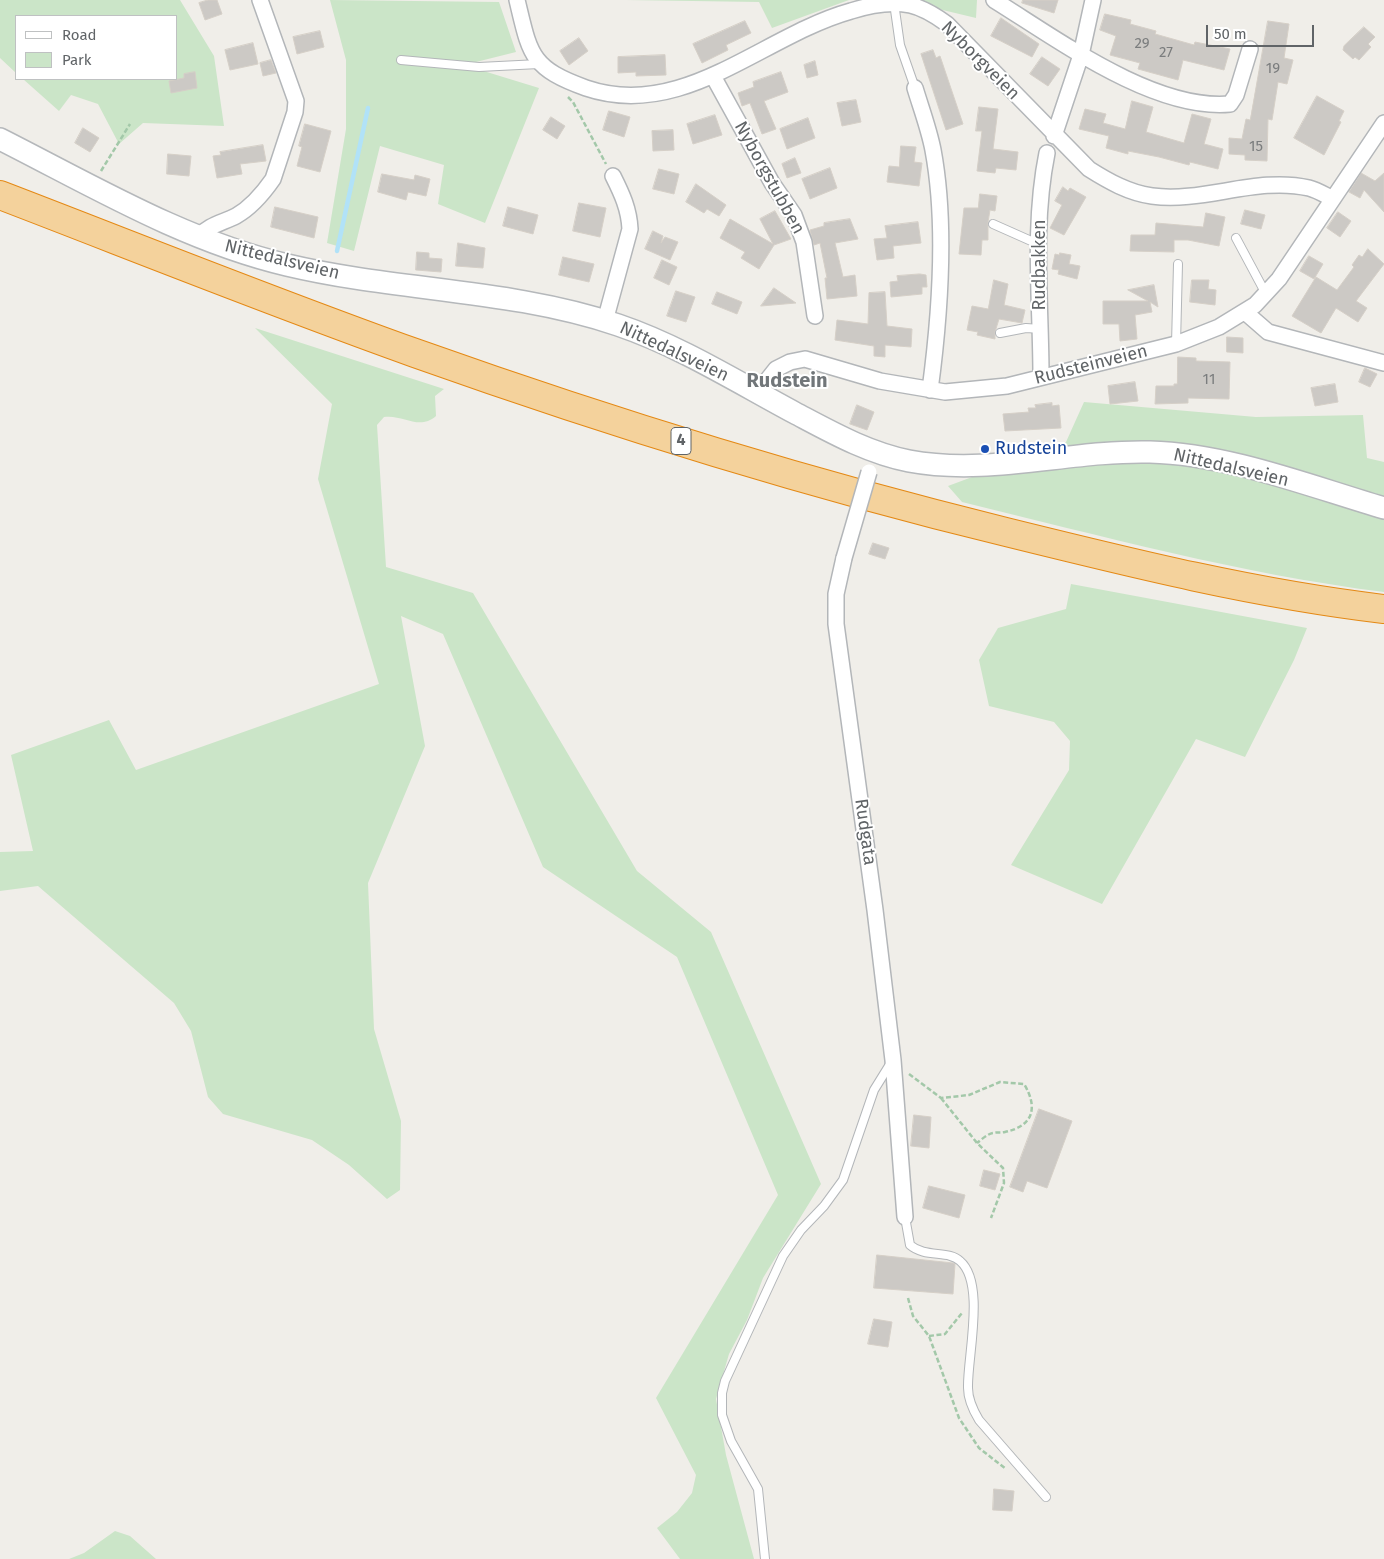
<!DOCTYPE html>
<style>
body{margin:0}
#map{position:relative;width:1384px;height:1559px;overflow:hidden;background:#f0eee9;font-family:"Fira Sans",sans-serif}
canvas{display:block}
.legend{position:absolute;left:15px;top:15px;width:162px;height:65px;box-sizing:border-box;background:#fff;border:1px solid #bfc1c2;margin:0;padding:6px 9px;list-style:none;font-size:15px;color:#606467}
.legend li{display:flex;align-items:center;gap:10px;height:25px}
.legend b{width:25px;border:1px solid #bfc1c2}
.scale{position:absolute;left:1206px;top:25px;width:108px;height:22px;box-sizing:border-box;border:2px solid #606467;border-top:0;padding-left:6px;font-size:15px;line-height:18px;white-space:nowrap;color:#606467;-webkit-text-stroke:4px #fff;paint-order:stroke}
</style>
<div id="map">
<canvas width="1384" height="1559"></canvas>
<ul class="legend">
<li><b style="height:6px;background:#fff"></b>Road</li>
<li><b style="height:14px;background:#cbe5c8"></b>Park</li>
</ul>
<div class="scale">50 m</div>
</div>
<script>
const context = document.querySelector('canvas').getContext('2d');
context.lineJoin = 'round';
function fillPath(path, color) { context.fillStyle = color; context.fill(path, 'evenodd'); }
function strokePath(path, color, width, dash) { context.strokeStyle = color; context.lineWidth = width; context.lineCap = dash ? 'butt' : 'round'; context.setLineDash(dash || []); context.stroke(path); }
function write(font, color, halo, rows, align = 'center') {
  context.font = font + ' "Fira Sans",sans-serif'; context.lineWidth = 4; context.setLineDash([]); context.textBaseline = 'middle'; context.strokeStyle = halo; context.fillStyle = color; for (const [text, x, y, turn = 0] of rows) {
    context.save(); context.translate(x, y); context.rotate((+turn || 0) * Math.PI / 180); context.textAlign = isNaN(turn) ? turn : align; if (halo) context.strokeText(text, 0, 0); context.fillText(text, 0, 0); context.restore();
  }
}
fillPath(new Path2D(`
 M0,0H180L214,56L224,126L143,123L119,144L98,104L71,95L59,111L23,79H176V16H16V73L0,58Z
 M330,0L499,2L516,52L464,65L539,88L485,223L438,204L444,165L380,146L354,251L327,243L346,129V60Z
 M626,0H849L772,28L759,2Z
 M901,0H977L976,18Z
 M255,328L444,389L435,396L436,416C419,431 403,414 384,417L377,425L386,567L473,593L637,871L711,932L821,1184L763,1278L747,1320L729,1354L716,1399L726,1455L754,1559H680L657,1528L677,1512L692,1493L696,1475L656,1398L778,1195L677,957L543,867L443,634L401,616L425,746L368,883L374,1029L401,1121L400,1190L387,1199L349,1165L312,1140L223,1114L208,1097L191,1031L174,1003L38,886L0,891V852L33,851L11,755L109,720L136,770L379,684L318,479L332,404Z
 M1084,402L1256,417L1363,415L1367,458L1384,462V592C1241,574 1102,536 962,502L948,486L1066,442Z
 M1071,584L1307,628L1294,660L1245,757L1196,739L1102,904L1011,865L1069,770L1070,741L1054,722L989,706L979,660L998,628L1066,609Z
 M115,1531L130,1536L156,1559H69L84,1553Z`), '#cbe5c8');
strokePath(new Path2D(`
 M337,251L368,108`), '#b1e2f8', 4.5);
const building = new Path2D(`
 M208,0H217L222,14L205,20L199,3Z
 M1023,0H1058L1054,13L1022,3Z
 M1105,14L1131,20L1130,24L1156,31L1155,34L1194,45L1195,42L1230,49L1224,70L1183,60L1178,80L1138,69L1140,63L1110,55L1116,36L1100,30Z
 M1001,18L1039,44L1032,57L991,36Z
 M745,21L751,33L726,45L728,50L702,63L693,44Z
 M1268,21L1289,24L1284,58L1293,60L1287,84L1278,82L1272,120L1268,119L1267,161L1245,160V155L1229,154V138L1242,139L1246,119L1250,120Z
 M1364,27L1375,37L1368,44L1371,47L1359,60L1355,57L1353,59L1343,50L1344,46Z
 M320,31L324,47L297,54L293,37Z
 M579,38L588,51L569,65L560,51Z
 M253,43L258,64L230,70L225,50Z
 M933,50L936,58L940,56L963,124L946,130L921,54Z
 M665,55L666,75L636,76V72L618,73V57Z
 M1042,57L1060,69L1048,86L1030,74Z
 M271,60L276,73L263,76L260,63Z
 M815,61L818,75L807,78L804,65Z
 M195,72L197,88L171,93L169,81L184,78V74Z
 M781,72L788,92L764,101L776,129L762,134L750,103L742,106L738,93L754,87L753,82Z
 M1317,96L1344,111L1339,121L1341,122L1324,155L1294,138Z
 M856,100L861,122L842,126L837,103Z
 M1132,101L1153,107L1146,132L1184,143L1192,114L1211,119L1204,144L1223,149L1218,169L1190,162L1189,165L1159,157L1128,151V154L1106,148L1109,136L1079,129L1085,109L1106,114L1103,123L1125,129Z
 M979,107L998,109L993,149L1018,152L1016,170L996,168L995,173L977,171L982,131H976Z
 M609,111L630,117L624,137L603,130Z
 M715,115L722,135L693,144L687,124Z
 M551,117L565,126L557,139L543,130Z
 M808,118L815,138L787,149L780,129Z
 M305,124L331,131L320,172L297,166L302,147L299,146Z
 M83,128L99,138L90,152L75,143Z
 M673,130L674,150L653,151L652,131Z
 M263,145L266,161L240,164L242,174L217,178L213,156L221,155L220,152Z
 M901,146L916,147L914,162L922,163L919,186L887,182L889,166L899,167Z
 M168,154L191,156L189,176L167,174Z
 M795,158L801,173L787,178L782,164Z
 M830,168L837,188L810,199L802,179Z
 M659,169L679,174L674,194L653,189Z
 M1361,173L1375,181L1384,173V212L1364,190L1360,198L1349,192Z
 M382,174L414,180L415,175L430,179L426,196L408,192L406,200L378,192Z
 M696,184L726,205L719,216L707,209L704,213L686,202Z
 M1063,187L1068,191L1070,188L1086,197L1064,235L1050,228L1062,205L1055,201Z
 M980,194L997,196L995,211L990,210L988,222V240H982L981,255L959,254L964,208H978Z
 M579,203L606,208L600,237L573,231Z
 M275,207L318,217L314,238L271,227Z
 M508,207L538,215L533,234L503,226Z
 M1245,210L1265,215L1261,229L1241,224Z
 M775,211L791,239L774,245L759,269L741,258L745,252L720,238L730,219L773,244L760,219Z
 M1338,212L1351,221L1340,237L1327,228Z
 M1206,213L1225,217L1219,246L1188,240H1174V252L1130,251L1131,235H1155L1156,223L1203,227Z
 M850,219L858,239L835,243L843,277L855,275L857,296L827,299L825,278H827L820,243L814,245L810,230L824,226V223Z
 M918,222L921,243L893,246L894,258L877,260L874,239L887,238L885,226Z
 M653,231L663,236L661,243L665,237L678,242L670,260L645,249Z
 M458,243L485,248L483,268L456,266Z
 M1368,249L1384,264L1356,301L1367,308L1358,322L1336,308L1321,333L1292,316L1316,277L1337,290L1354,267L1352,265L1359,255L1362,257Z
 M417,252L429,253V258L442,259L441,272L416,270Z
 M1060,253L1071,255L1069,264L1080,266L1077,279L1058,274L1059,270L1052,269L1055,254L1059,255Z
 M1309,256L1323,264L1314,279L1300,271Z
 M563,257L594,264L589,282L559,275Z
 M662,260L677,267L669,285L654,278Z
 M920,274L926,275L927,287H922V294L891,297L890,282L898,281L897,276Z
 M994,280L1008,284L1004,305L1025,310L1022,323L999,319L995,332V339L977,335L978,332L967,330L972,306L988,309Z
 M1192,280H1209L1208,289L1216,290L1215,305L1190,302Z
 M1154,285L1158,307L1150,302L1152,312L1135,315L1137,339L1120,341L1119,324H1103V301H1148L1128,290Z
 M774,288L796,303L761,306Z
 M676,291L695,297L686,322L667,316Z
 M717,292L742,302L737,314L712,304Z
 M885,292L887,326L912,329L911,347L885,345V357L874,356V346L835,340L837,320L868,324L869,293Z
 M1227,337L1243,338V353L1227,352Z
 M1178,357L1196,358V361L1230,362L1229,399L1188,398V403L1155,404L1156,386H1174V384H1177Z
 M1365,368L1377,374L1370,387L1359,382Z
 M1135,382L1138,401L1110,404L1108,386Z
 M1335,384L1338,402L1315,406L1311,388Z
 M1052,403V406L1059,405L1061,428L1005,431L1003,414L1029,412L1028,408H1036L1035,405Z
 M857,405L874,412L867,430L850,424Z
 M873,543L889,548L885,559L869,554Z
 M1039,1109L1072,1121L1047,1188L1027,1181L1023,1192L1010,1187Z
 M914,1115L931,1117L929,1148L911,1146Z
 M984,1170L1000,1174L995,1190L980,1186Z
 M929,1186L965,1195L959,1218L923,1208Z
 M877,1255L953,1263L955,1264L953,1294L874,1288Z
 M874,1319L892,1322L888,1347L868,1344Z
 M994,1489L1014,1491L1012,1511L993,1510Z`);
fillPath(building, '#ccc9c5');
strokePath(building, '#d5cfc7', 1);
const lane = new Path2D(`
 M894,3L900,45L915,88
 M401,60L479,67L539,64
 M993,224L1038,244
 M1236,238L1266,294
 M1000,333L1026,328L1041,329
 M1176,344L1178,264
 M905,1217L910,1245C925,1258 949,1250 960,1261C986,1283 967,1358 968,1388C968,1400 973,1410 979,1420L1046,1497
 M765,1559L758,1489L731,1441L722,1415V1393L725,1381L783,1256L801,1230L824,1206L843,1180L874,1090L892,1061`);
const street = new Path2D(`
 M517,0C530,54 530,68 586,88C683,121 762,36 851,11C870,5 890,1 910,5C924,8 936,16 947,24L1089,169C1108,181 1129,193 1152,196C1204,203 1257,176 1309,188C1317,190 1325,195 1333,199
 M994,0C1057,39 1154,111 1230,104L1236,95L1250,49
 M713,76L772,183L794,215L804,242L815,316
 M915,88C921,108 929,129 933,150C947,225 940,315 930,390
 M1054,136L1081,55L1093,0
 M198,237C209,225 222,223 236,216C250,208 264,192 273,179L295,112L296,101L260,0
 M1245,312L1268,332L1384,363
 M605,321L630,229C629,209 622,194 613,176
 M1041,377C1041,302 1032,227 1047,153
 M757,393L776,369L790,362L805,359L880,381L945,392L1007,386L1176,344L1219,327L1255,305L1279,279L1384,123
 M844,558L836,594V624L875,910L893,1060L905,1217`);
const secondary = new Path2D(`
 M0,139C93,186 185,241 287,265C396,291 512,289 618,325C680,346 737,382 795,413C831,432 868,453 909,461C989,476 1070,450 1150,452C1228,454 1309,486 1384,508`);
const highway = new Path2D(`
 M0,195C138,248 275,303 415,353C609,422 806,483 1006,532C1131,563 1256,594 1384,609`);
strokePath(lane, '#b3b6b9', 10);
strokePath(street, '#b3b6b9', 18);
strokePath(secondary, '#b5b8bb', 24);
strokePath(highway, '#e48915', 30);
strokePath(new Path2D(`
 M568,97L573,102L606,164
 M101,171L130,124
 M909,1074L941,1098L969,1095L1000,1082L1024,1084C1038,1107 1034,1126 1005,1132C1001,1133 997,1132 993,1133C987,1134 981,1140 977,1143
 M941,1098L977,1143L1003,1168L1004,1183L991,1218
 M908,1298L913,1316L929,1336L959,1418L979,1448L1006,1469
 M929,1336L945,1334L962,1313`), '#a3c8a9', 2.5, [5, 2.5]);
strokePath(lane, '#fff', 8);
strokePath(street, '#fff', 15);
strokePath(secondary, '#fff', 21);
strokePath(highway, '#f4d29c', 28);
const streetBridge = new Path2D(`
 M844,558L869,472`);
strokePath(streetBridge, '#b3b6b9', 18, []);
strokePath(streetBridge, '#fff', 15);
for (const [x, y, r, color] of [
 [985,449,5,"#1a4fb4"]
]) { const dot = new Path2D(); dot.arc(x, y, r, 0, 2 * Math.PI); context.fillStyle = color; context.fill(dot); strokePath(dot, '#fff', 2); }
write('15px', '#7b7d7e', null, [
 ["29",1142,44],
 ["27",1166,53],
 ["19",1273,69],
 ["15",1256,147],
 ["11",1209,380]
]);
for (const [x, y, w] of [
 [681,441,20]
]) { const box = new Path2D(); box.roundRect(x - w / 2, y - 13.5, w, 27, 4); context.fillStyle = '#fff'; context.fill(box); strokePath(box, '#606467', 1); }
write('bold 16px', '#606467', null, [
 ["4",681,441]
]);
write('18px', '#606467', '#fff', [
 ["Nyborgveien",980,61,45],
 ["Nyborgstubben",769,178,61],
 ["Nittedalsveien",282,260,14],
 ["Rudbakken",1040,265,-90],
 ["Nittedalsveien",674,352,25],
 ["Rudsteinveien",1091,365,-14],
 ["Nittedalsveien",1231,468,13],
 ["Rudgata",865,832,82]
]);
write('18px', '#164399', '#fff', [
 ["Rudstein",995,449]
], 'left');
write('bold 20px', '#717679', '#fff', [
 ["Rudstein",787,381]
]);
</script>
